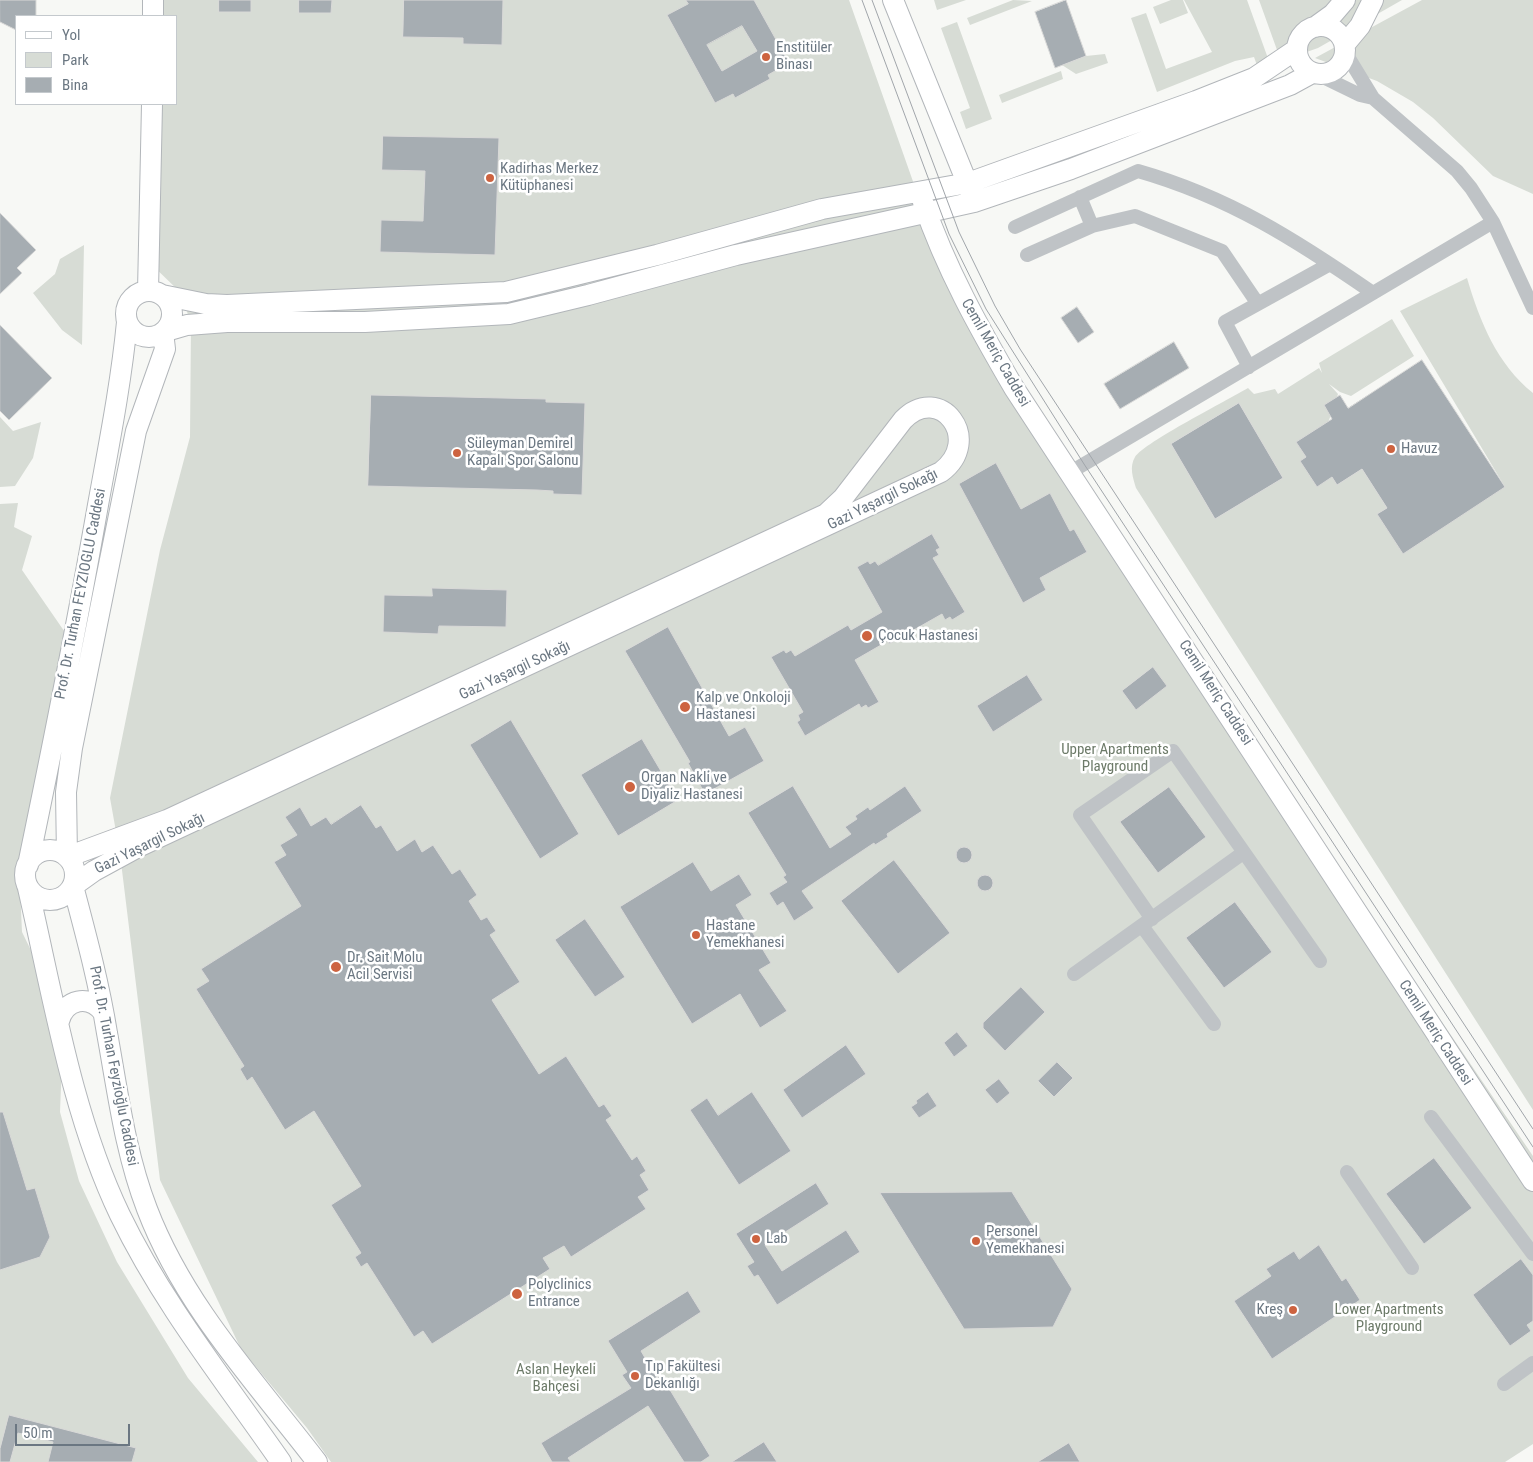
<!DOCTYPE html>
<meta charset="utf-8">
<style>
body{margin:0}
#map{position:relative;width:1533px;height:1462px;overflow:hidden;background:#f7f8f5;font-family:"Roboto Condensed",sans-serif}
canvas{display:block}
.legend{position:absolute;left:15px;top:15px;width:162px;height:90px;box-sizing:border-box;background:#fff;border:1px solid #c4c9cd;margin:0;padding:6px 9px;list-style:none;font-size:15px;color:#6b7782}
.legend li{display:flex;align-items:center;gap:10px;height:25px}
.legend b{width:25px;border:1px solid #c4c9cd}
.scale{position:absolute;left:15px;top:1424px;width:115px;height:22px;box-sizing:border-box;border:2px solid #6b7782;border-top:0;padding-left:6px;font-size:15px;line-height:18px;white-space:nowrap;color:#6b7782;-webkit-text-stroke:4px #fff;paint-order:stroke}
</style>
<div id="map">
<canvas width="1533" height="1462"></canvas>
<ul class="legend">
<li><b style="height:6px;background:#fff"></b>Yol</li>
<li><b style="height:14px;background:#d7dcd5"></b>Park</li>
<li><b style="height:14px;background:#a6adb2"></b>Bina</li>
</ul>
<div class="scale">50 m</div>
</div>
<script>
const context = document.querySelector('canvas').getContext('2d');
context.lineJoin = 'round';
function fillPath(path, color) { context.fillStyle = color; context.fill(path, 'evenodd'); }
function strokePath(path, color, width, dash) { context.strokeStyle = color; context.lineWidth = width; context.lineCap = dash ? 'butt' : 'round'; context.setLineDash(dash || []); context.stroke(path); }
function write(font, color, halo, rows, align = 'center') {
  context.font = font + ' "Roboto Condensed",sans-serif'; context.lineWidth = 5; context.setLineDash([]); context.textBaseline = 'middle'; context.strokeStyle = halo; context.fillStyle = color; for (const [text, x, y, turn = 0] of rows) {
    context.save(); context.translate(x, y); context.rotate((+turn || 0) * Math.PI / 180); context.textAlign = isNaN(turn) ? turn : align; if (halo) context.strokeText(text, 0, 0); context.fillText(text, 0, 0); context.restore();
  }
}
fillPath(new Path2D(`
 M155,0H849L928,224L1035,423L1533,1156V1444L1505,1462H331L307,1428L241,1349L160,1180L120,854L110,798L160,550L190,437L191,323L180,292L149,262L152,104H176V16H155Z
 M934,0H966L937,10Z
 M1013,0L1032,1L970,25L967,18Z
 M1171,0H1183L1188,13L1160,24L1153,7Z
 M1184,0H1247L1270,64L1258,68L1254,57L1235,61L1157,92L1131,18L1146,13L1166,69L1212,52Z
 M1259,0H1402L1318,48L1281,61Z
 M1422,0H1533V194L1493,176L1433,118L1413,102L1377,81L1315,58Z
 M957,22L992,119L966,129L960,112L970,108L941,28Z
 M1105,54L1108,63L1076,74L1062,65L1086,56Z
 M1061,71L1063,79L1002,103L999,95Z
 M84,245L82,345L62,330L33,293L55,274L60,259Z
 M1467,278C1480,322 1497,364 1533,393V1110L1136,488C1133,478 1129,467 1135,457C1145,442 1228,400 1248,388L1254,394L1275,389L1278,394L1319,368L1322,373L1319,363L1392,319L1414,356L1351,396L1340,392L1329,384L1338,394L1328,423L1297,442L1306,457L1301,461L1332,477L1337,485L1362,469L1387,508L1377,514L1505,487L1400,311ZM1239,403L1283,478L1215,519L1171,444Z
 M0,417L13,431L41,422L33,458L15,486L0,487Z
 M18,503L14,527L32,536L22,570L71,641L20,888L22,932L43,975L62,1061L60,1112L79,1181L117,1262L188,1378L258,1462H0V504Z`), '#d7dcd5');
const building = new Path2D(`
 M0,0H36V16H16V30L0,22Z
 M219,0H251V12H219Z
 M299,0H332L331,13H299Z
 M404,0H503L502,45L463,44V38L403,37Z
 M686,0H754L789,63L768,75L770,79L735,98L733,94L715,103L667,15L688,4ZM742,26L757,51L722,71L707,45Z
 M1066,0L1086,56L1055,68L1035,12Z
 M383,136L499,138L495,255L380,252L381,220L423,221L425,171L382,170Z
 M0,213L36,250L17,268L22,273L0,294Z
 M1077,307L1094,332L1078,343L1061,318Z
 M0,325L52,378L9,420L0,411Z
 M1174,342L1189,368L1120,409L1104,384Z
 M1422,360L1505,487L1403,554L1377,514L1387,508L1362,469L1337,485L1332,477L1317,487L1300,461L1306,457L1296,442L1332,419L1324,405L1340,395L1348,408Z
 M371,395L546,399V402L585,403L582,495L553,494V491L537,490L368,486Z
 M1239,403L1283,478L1215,519L1171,444Z
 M996,463L1021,509L1050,493L1070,531L1074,529L1087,552L1040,578L1046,590L1023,603L959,484Z
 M932,534L940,548L936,550L939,555L933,558L965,612L952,620L950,617L945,620L942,614L889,644L888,641L855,660L879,702L868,708L866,705L861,708L859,704L805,736L797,722L800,720L798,715L803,712L771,657L784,650L786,653L791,650L795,656L848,625L851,630L882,612L857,567L868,561L870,564L875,561L878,565Z
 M432,588L507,590L506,627L439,626L438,634L383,632L384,595L432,596Z
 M668,627L729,736L745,727L764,761L705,794L688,763L690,762L625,651Z
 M1153,667L1167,686L1136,710L1122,691Z
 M1027,675L1043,700L993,732L977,706Z
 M511,720L579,834L540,859L470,745Z
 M642,739L678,800L618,836L581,775Z
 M793,786L830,848L851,834L845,827L857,819L855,816L868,807L870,810L905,786L922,811L887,834L888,837L875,845L874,843L802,891L814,908L794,921L783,902L777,906L769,893L787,882L783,877L786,875L748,813Z
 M1169,787L1206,837L1158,873L1120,822Z
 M361,805L376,828L381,825L397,851L415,839L422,852L433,845L452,874L460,869L477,895L469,901L481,920L487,917L496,931L490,935L520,982L492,1000L539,1074L566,1056L599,1107L604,1104L612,1116L606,1120L632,1160L637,1156L646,1171L640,1175L649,1190L638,1197L646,1209L571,1257L564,1246L543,1258L550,1269L432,1344L423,1331L414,1337L367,1263L361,1267L355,1257L361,1253L331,1205L361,1186L314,1111L285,1130L252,1077L247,1081L240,1069L244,1066L196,989L209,981L201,969L301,906L274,862L286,855L280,845L297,835L285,817L300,807L311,826L326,817L331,824Z
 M956 855a8 8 0 1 1 16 0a8 8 0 1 1-16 0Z
 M894,860L950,933L898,974L841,901Z
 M693,862L711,891L739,874L752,895L736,905L771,963L759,970L787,1011L760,1028L740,994L692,1024L620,907Z
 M977 883a8 8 0 1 1 16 0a8 8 0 1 1-16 0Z
 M1235,902L1272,952L1224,988L1186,938Z
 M585,919L625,977L595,997L555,940Z
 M1021,987L1045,1012L1005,1051L983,1028V1023Z
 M957,1032L968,1046L954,1057L944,1043Z
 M846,1045L866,1074L802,1118L783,1090Z
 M1057,1062L1073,1078L1054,1097L1038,1081Z
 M999,1079L1010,1093L997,1104L985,1090Z
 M752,1092L791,1151L739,1185L690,1110L707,1098L718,1115Z
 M928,1092L937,1106L919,1118L911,1107L917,1103L916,1101Z
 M0,1112H3L27,1190L35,1188L50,1237L40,1257L0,1270Z
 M1434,1158L1472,1208L1424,1244L1386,1194Z
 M816,1183L829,1204L765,1245L782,1271L846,1230L860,1252L777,1305L758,1275L754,1277L747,1266L754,1262L736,1234Z
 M1012,1192L1072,1289L1053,1327L964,1329L880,1193Z
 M1319,1245L1342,1281L1346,1278L1360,1300L1272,1359L1234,1301L1271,1276L1266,1269L1294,1251L1299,1259Z
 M1521,1259L1533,1275V1321L1527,1325L1531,1331L1510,1346L1473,1295Z
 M688,1291L701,1312L641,1351L657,1378L661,1375L710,1456L701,1462H684L648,1406L568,1458L571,1462H552L541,1443L631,1388L622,1375L627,1372L608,1341Z
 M9,1415L136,1448L132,1462H48L53,1442L18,1433L10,1462H0V1449Z
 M764,1442L777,1462H732Z
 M1069,1443L1080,1462H1038Z`);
fillPath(building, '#a6adb2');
strokePath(building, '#d9d9d8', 1);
const secondary = new Path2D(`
 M893,0L972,195
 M153,16V0
 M1297 50a24 24 0 1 1 48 0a24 24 0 1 1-48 0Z
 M1315,27L1333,14L1345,0
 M1345,44L1360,26L1373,0
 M923,202C946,269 979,328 1014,388L1533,1181
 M148,291L152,104
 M126 314a23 23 0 1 1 46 0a23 23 0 1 1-46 0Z
 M162,295L206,304L227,305L506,292L657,255L822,209L968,183L1196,101L1254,78L1297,49
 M25 875a25 25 0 1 1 50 0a25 25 0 1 1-50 0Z
 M28,865C53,745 77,625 98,505C109,444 121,384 127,322
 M28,888C53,996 72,1115 120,1215C163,1304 225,1381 281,1462
 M59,1021C65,999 89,994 103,1012
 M317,1462C255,1381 184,1306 147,1209C125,1152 118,1093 107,1033C99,983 86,935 73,886L94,871L138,847L941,472C984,440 940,382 903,420L843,498L826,514L167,820L67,857L66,792L72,748L136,431L165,349L163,332L187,325L227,322H365L509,314L588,295L736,255L974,202L1071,169L1290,85L1312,73`);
strokePath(secondary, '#b2b6ba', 22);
strokePath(new Path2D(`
 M1319,75L1360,95L1373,98
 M1080,197L1092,226
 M1493,222L1533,308
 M1015,227L1138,171C1229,197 1296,240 1373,293
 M1027,255L1092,226L1135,216L1222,251L1258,304
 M1249,367L1225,322L1330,264
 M1069,473L1493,222L1471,188L1457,171L1373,98L1345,52
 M1152,919L1080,815L1173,751L1320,961
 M1142,926L1214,1024
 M1074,974L1243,853
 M1431,1117L1533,1254
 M1347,1172L1412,1268
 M1504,1384L1533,1363`), '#bfc3c6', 14);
strokePath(secondary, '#fff', 20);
strokePath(new Path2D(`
 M862,0L949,234L986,309L1084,464L1533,1147
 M872,0L959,232L995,306L1020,349L1533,1129`), '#a0a5aa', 1);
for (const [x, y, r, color] of [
 [766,57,5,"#cd6340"],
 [490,178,5,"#cd6340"],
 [1391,449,5,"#cd6340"],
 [457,453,5,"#cd6340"],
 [867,636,6,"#cd6340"],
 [685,707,6,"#cd6340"],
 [630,787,6,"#cd6340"],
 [696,935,5,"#cd6340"],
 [336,967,6,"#cd6340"],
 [756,1239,5,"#cd6340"],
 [976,1241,5,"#cd6340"],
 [517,1294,6,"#cd6340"],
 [1293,1310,5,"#cd6340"],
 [635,1376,5,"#cd6340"]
]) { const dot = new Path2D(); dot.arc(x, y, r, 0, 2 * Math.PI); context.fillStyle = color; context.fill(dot); strokePath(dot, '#fff', 2); }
write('15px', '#6b7782', '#fff', [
 ["Enstitüler",776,48],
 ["Binası",776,65],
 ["Kadirhas Merkez",500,169],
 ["Kütüphanesi",500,186],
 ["Süleyman Demirel",467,444],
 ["Kapalı Spor Salonu",467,461],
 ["Havuz",1401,449],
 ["Çocuk Hastanesi",878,636],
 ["Kalp ve Onkoloji",696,698],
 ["Hastanesi",696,715],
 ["Organ Nakli ve",641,778],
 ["Diyaliz Hastanesi",641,795],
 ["Hastane",706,926],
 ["Yemekhanesi",706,943],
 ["Dr. Sait Molu",347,958],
 ["Acil Servisi",347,975],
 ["Personel",986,1232],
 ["Yemekhanesi",986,1249],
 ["Lab",766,1239],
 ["Polyclinics",528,1285],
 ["Entrance",528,1302],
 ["Kreş",1283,1310,"right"],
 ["Tıp Fakültesi",645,1367],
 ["Dekanlığı",645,1384]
], 'left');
write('15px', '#6b7782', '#fff', [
 ["Cemil Meriç Caddesi",995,353,60],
 ["Gazi Yaşargil Sokağı",883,500,-26],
 ["Prof. Dr. Turhan FEYZIOGLU Caddesi",81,594,-79],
 ["Gazi Yaşargil Sokağı",515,671,-25],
 ["Cemil Meriç Caddesi",1215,693,57],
 ["Gazi Yaşargil Sokağı",150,844,-26],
 ["Cemil Meriç Caddesi",1435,1033,57],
 ["Prof. Dr. Turhan Feyzioğlu Caddesi",113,1066,79]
]);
write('15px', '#6c7a68', '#fff', [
 ["Upper Apartments",1115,750],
 ["Playground",1115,767],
 ["Lower Apartments",1389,1310],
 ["Playground",1389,1327],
 ["Aslan Heykeli",556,1370],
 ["Bahçesi",556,1387]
]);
</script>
